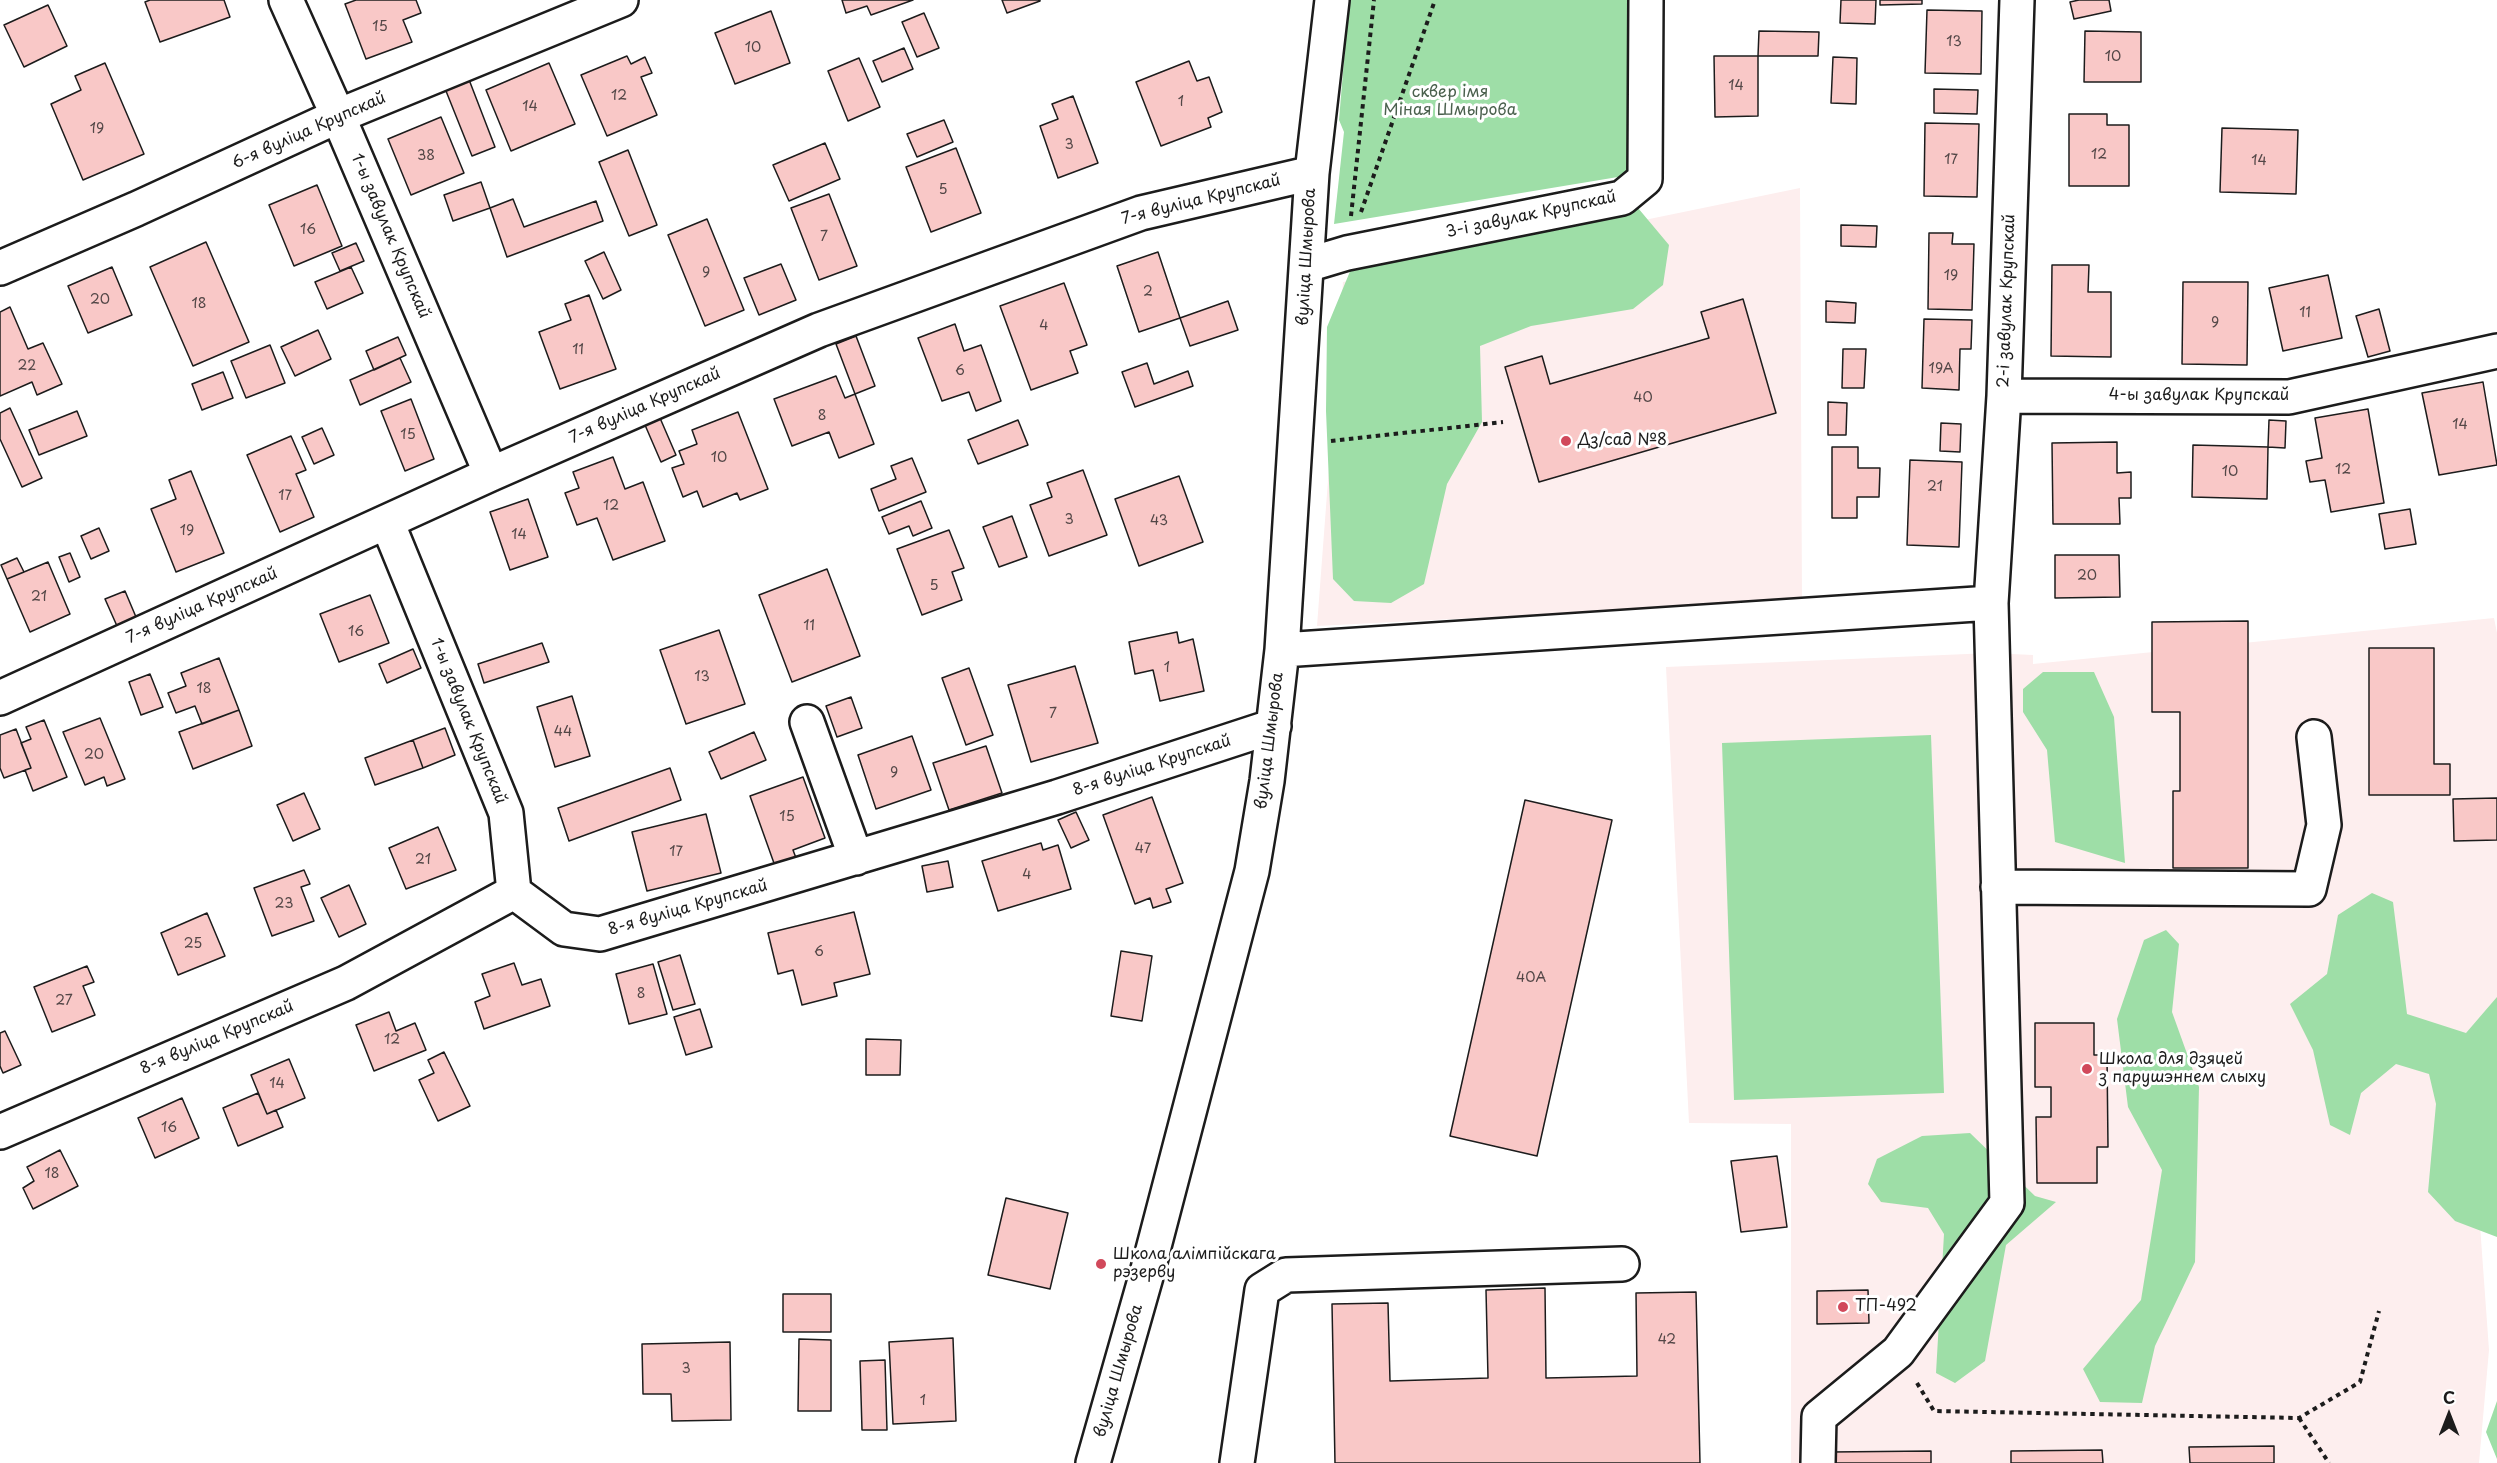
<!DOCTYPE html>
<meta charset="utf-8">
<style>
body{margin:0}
#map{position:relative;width:2497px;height:1463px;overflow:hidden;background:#fff;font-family:"Playpen Sans",sans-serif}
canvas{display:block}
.north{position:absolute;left:2419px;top:1385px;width:60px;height:60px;-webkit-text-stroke:4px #fff;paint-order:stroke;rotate:0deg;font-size:16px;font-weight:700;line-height:24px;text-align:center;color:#1c1c1c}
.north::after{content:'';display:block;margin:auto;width:21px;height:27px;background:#1c1c1c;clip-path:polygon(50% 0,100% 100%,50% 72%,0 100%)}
</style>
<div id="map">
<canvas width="2497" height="1463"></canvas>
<div class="north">С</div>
</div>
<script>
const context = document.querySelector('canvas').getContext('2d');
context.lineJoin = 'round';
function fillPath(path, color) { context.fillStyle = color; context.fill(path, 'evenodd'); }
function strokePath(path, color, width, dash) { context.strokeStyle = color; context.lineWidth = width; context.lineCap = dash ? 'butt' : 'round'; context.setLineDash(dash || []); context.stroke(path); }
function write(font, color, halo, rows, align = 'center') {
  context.font = font + ' "Playpen Sans",sans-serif'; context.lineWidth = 6; context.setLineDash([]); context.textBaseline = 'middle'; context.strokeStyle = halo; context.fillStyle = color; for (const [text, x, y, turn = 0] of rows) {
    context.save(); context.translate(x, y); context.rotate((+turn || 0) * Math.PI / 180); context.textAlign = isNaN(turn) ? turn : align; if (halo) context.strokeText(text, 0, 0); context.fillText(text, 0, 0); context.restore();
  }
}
fillPath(new Path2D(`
 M1800,188L1802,601L1317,626L1343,282Z
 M2494,618L2497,633V1015L2474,1142L2489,1350L2479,1463H1791V1124L1689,1123L1666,667L1990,653L2033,655V664Z`), '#fdeeee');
fillPath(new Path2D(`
 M1349,0H1637L1636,174L1334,224L1344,132L1339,120Z
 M1633,202L1669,245L1663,285L1633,309L1531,326L1480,346L1482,422L1447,484L1424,584L1391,603L1354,601L1333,579L1326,411L1327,327L1351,269Z
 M2043,672H2094L2114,717L2125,863L2055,842L2047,750L2023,712V689Z
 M1931,735L1944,1093L1734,1100L1722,743Z
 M2372,893L2393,902L2407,1014L2466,1033L2497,997V1237L2455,1221L2428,1192L2436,1104L2429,1074L2396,1064L2361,1093L2350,1135L2330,1125L2313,1050L2290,1004L2327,974L2338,915Z
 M2166,930L2179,944L2172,1012L2199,1087L2195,1262L2155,1346L2142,1403L2100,1402L2083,1369L2141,1300L2162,1170L2128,1107L2117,1019L2144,940Z
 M1970,1133L2035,1196L2056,1202L2006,1245L1985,1361L1955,1383L1936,1373L1944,1234L1928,1208L1881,1202L1868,1184L1877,1159L1922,1136Z
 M2497,1401V1459L2486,1432Z`), '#9edea7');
const building = new Path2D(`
 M150,0H224L230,17L160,42L145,2Z
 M356,0H416L421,13L403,20L412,42L366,59L345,4Z
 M842,0H913L871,15L867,6L846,13Z
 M1002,0H1040V1L1007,13Z
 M1841,0H1876L1875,24L1840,23Z
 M1880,0H1922V4L1880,5Z
 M2079,0H2109L2111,11L2074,19L2070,2Z
 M48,5L67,46L24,67L4,25Z
 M1927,10L1982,11L1981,74L1925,73Z
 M771,11L790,63L735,84L715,33Z
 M924,13L939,48L917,57L902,22Z
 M1759,31L1819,32L1818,56H1758Z
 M2085,31L2141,32V82H2084Z
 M904,48L913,69L882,82L873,61Z
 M627,56L631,64L645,57L652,73L641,77L657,115L607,136L581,75Z
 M1714,56H1758V116L1715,117Z
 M1833,57L1857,58L1856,104L1831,103Z
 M859,58L880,107L848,121L828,71Z
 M1189,61L1197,81L1209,77L1222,112L1208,118L1211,127L1161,146L1136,82Z
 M105,63L144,154L83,180L51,104L81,90L75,76Z
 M549,63L575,124L511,151L486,90Z
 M468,77L495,147L472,156L444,86Z
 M1934,89L1978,90L1977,114L1934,113Z
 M1073,96L1098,163L1058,178L1040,126L1058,119L1052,104Z
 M2069,114H2107V125H2129V186H2069Z
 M441,117L464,173L411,195L388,139Z
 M944,120L953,142L917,157L907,134Z
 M1925,123L1979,124L1977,197L1924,196Z
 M2222,128L2298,130L2296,194L2220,192Z
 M825,143L840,179L789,201L773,165Z
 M956,148L981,213L931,232L906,167Z
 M628,150L657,225L629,236L599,162Z
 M481,182L490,208L453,221L444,195Z
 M317,185L342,246L294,266L269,205Z
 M829,194L857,266L819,280L791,208Z
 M513,199L524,227L596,201L603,221L507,257L490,208Z
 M707,219L744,310L705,326L668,235Z
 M1841,225L1877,226L1876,247L1841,246Z
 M1929,233H1953L1952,244H1974L1972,310L1928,309Z
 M206,242L249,342L193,366L150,267Z
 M356,243L364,261L340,271L332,253Z
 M604,252L621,290L603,299L585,261Z
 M1158,252L1180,318L1139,332L1117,266Z
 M781,264L796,300L759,315L744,278Z
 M2052,265H2089L2088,292H2111V357L2051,356Z
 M112,267L132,315L88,333L68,286Z
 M351,267L363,293L327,309L315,282Z
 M2328,275L2342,338L2283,351L2269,288Z
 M2183,282H2248L2247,365L2182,364Z
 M1064,283L1087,345L1070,351L1078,373L1031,390L1000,306Z
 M589,295L616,369L560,389L539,332L571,320L565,304Z
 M1743,299L1776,413L1539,482L1505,367L1542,356L1550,384L1709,338L1701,312Z
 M1228,301L1238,330L1190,346L1180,318Z
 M1826,301L1856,303L1855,323L1826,322Z
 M10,307L28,349L43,343L62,384L37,395L32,382L0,396V312Z
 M2379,309L2390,351L2368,357L2356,316Z
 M1924,319L1972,320L1971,349H1960L1959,390L1922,388Z
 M955,324L964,351L981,345L1001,401L976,411L969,392L942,401L918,338Z
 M318,330L331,359L295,376L281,347Z
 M856,336L875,386L855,394L836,344Z
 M398,337L406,355L374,370L366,351Z
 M270,345L285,383L246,398L231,361Z
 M1843,349H1866L1864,388H1842Z
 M400,358L411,382L360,405L350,380Z
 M1147,363L1154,384L1188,371L1193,386L1135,407L1122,372Z
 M223,372L233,398L202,410L192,384Z
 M836,376L845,398L855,394L874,444L839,458L829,432L792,446L774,399Z
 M2483,382L2497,465L2439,475L2422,393Z
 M411,399L434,459L405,471L381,411Z
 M1828,402L1847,403L1846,435H1828Z
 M10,408L42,478L22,487L0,439V413Z
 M2368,409L2384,503L2331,512L2325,480L2310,482L2306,461L2322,458L2315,418Z
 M77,411L87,436L39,455L29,430Z
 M738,412L768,489L740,500L737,493L703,507L697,491L683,497L672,468L684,464L679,451L697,444L692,430Z
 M660,418L676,455L661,462L645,425Z
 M1018,420L1028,445L978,464L968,440Z
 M2269,420L2286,421L2285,448L2268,447Z
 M1941,423L1961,424L1960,452L1940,451Z
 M322,428L334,455L314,464L302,437Z
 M291,436L306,470L296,474L314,517L280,532L247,455Z
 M2117,442V473L2131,472V498H2119L2120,524H2053L2052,443Z
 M2193,445L2268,447L2267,499L2192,497Z
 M1832,447H1858V468H1880L1879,497H1857V518H1832Z
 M613,457L625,489L643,482L665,541L613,560L597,518L577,525L565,493L579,488L573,472Z
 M912,458L926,492L879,511L871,489L896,479L891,466Z
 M1910,460L1962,462L1959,547L1907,545Z
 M1083,470L1107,535L1049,556L1030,505L1052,497L1047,483Z
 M191,471L224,553L176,572L151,509L176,499L169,480Z
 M1179,476L1203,542L1139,566L1115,499Z
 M528,499L548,557L510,570L490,512Z
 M921,501L932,528L913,536L909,526L889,534L882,517Z
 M2410,509L2416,544L2385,549L2379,514Z
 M1012,516L1027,557L999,567L983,527Z
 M99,528L109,551L91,559L81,536Z
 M949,530L964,568L952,572L962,600L922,615L897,549Z
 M70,553L80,577L69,582L59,557Z
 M2055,555H2119L2120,597L2055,598Z
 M17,558L24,572L7,579L1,565Z
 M48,562L70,614L30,632L7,579Z
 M827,569L860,656L792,682L759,595Z
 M125,591L136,617L117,626L105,599Z
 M370,595L389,643L339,662L320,614Z
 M2248,621V868H2173V791H2180V712H2152V622Z
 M719,630L745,704L686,724L660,650Z
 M1177,632L1179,643L1193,639L1204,691L1160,701L1153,670L1135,674L1129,642Z
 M542,643L549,662L484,683L478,664Z
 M2369,648H2434V764H2450V795H2369Z
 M413,649L421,668L387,683L379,664Z
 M219,658L239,710L202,724L195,706L176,713L168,693L186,686L181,673Z
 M1075,666L1098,743L1031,762L1008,685Z
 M969,668L993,735L966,745L942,678Z
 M150,674L163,707L141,715L129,682Z
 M572,696L590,756L555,767L537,707Z
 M851,697L862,728L837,737L826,706Z
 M239,710L252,746L193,769L179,732Z
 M100,718L125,779L107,786L104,777L85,785L63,732Z
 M44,720L67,777L33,791L25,770L31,768L21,743L31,739L26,727Z
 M445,728L455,755L423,768L413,740Z
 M16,729L31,768L4,778L0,768V735Z
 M754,732L766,760L721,779L709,752Z
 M912,736L931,790L876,809L858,755Z
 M413,740L423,768L375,785L365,758Z
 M986,746L1002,793L949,810L933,763Z
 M670,768L681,800L569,841L558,808Z
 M803,777L825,838L793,850L796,858L775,866L750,796Z
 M304,793L320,829L293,841L277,805Z
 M1152,797L1183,883L1166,889L1171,902L1153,908L1150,898L1135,904L1103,815Z
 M2497,798V840L2454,841L2453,799Z
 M1525,800L1612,820L1537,1156L1450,1136Z
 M1076,812L1089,840L1071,848L1058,820Z
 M706,814L721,873L647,891L632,832Z
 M438,827L456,870L406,889L389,848Z
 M1041,843L1043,850L1058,845L1071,889L998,911L982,861Z
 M948,861L953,887L927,892L922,866Z
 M304,870L310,884L301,887L314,921L272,936L254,888Z
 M349,885L366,924L339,937L321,898Z
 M854,912L870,974L834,983L837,996L802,1005L793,970L778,974L768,933Z
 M207,913L225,956L178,975L161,933Z
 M1121,951L1152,956L1142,1021L1111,1016Z
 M680,955L695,1004L673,1010L658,962Z
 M514,963L522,985L541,979L550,1006L484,1029L475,1002L490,996L482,974Z
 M653,964L667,1014L629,1024L616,974Z
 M87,966L94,982L83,986L95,1015L52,1032L34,987Z
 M700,1009L712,1047L686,1055L674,1017Z
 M389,1012L396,1031L415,1023L426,1050L374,1071L356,1025Z
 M2035,1023H2094V1055H2107L2108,1147H2097V1183H2037L2036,1117H2051V1087H2035Z
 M5,1031L21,1065L3,1073L0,1066V1033Z
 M866,1039L901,1040L900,1075H866Z
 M444,1052L470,1106L438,1121L419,1080L434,1073L428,1060Z
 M289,1059L305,1098L267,1114L251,1075Z
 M258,1093L267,1114L276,1110L283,1127L238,1146L223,1108Z
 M182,1098L199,1138L155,1158L138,1118Z
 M60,1150L78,1186L33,1209L23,1188L34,1181L27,1167Z
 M1777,1156L1787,1227L1741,1232L1731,1161Z
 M1006,1198L1068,1213L1050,1289L988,1275Z
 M1545,1288L1546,1378L1637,1376L1636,1293L1696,1292L1700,1463H1335L1332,1304L1388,1303L1390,1381L1488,1378L1486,1290Z
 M1868,1290L1869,1323L1817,1324V1291Z
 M783,1294H831V1332H783Z
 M953,1338L956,1421L893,1424L889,1342Z
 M799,1339L831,1340V1411H798Z
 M730,1342L731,1420L672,1421L671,1394H643L642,1344Z
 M885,1360L887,1430H862L860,1361Z
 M2274,1446V1463H2190L2189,1447Z
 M2102,1450L2103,1463H2011V1451Z
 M1931,1451V1463H1830V1452Z`);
fillPath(building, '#f9c8c7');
strokePath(building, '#1c1c1c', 1.5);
const minor = new Path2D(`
 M286,0L338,116L491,474
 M1307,265L1347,253L1622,198L1645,179L1646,0
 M0,268L136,209L338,116L621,0
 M2004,396L2289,397L2497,351
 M387,522L506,813L514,892
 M1282,650L1991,603
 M0,698L491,474L819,330L1141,213L1312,173
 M807,722L856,858
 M1998,887L2309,889L2324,825L2314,737
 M0,1132L346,983L514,892L564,929L600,934L1057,797L1274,726
 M1093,1463L1147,1273L1252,871L1267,781L1282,650L1312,173L1332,0
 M1237,1463L1262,1290L1286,1275L1622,1264
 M1818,1463L1819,1417L1898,1352L2007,1203L1991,603L2004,396L2017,0`);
strokePath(minor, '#1c1c1c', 38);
strokePath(new Path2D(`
 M1361,212L1435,0
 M1351,216L1374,0
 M1331,441L1503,422
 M1917,1383L1934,1411L2299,1418L2360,1382L2379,1311
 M2299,1418L2329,1463`), '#1c1c1c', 4, [4.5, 4.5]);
strokePath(minor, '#fff', 33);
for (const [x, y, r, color] of [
 [1566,441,6,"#d1495b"],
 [2087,1069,6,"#d1495b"],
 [1101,1264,6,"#d1495b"],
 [1843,1307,6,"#d1495b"]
]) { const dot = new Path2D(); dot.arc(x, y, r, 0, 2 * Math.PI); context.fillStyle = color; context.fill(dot); strokePath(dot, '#fff', 2); }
write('14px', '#534747', null, [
 ["15",380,27],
 ["13",1954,42],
 ["10",753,48],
 ["10",2113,57],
 ["14",1736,86],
 ["12",619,96],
 ["1",1181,102],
 ["14",530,107],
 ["19",97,129],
 ["3",1069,145],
 ["12",2099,155],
 ["38",426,156],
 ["17",1951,160],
 ["14",2259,161],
 ["5",943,190],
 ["16",308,230],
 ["7",824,237],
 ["9",706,273],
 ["19",1951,276],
 ["2",1148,292],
 ["20",100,300],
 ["18",199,304],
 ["11",2305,313],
 ["9",2215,323],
 ["4",1044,326],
 ["11",578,350],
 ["22",27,366],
 ["19А",1941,369],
 ["6",960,371],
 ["40",1643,398],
 ["8",822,416],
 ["14",2460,425],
 ["15",408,435],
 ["10",719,458],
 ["12",2343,470],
 ["10",2230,472],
 ["21",1935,487],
 ["17",285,496],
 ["12",611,506],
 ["3",1069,520],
 ["43",1159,521],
 ["19",187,531],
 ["14",519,535],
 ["20",2087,576],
 ["5",934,586],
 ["21",39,597],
 ["11",809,626],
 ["16",356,632],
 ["1",1167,668],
 ["13",702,677],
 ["18",204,689],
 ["7",1053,714],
 ["44",563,732],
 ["20",94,755],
 ["9",894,773],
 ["15",787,817],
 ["47",1143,849],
 ["17",676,852],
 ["21",423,860],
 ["4",1027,875],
 ["23",284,904],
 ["25",193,944],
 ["6",819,952],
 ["40А",1531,978],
 ["8",641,994],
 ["27",64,1001],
 ["12",392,1040],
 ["14",277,1084],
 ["16",169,1128],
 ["18",52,1174],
 ["42",1667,1340],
 ["3",686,1369],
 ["1",923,1401]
]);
write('16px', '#4a604d', '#fff', [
 ["сквер імя",1450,93],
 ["Міная Шмырова",1450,111]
]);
write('16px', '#1c1c1c', '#fff', [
 ["6-я вуліца Крупскай",309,131,-24],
 ["7-я вуліца Крупскай",1201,200,-14],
 ["3-і завулак Крупскай",1531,215,-12],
 ["1-ы завулак Крупскай",390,236,67],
 ["вуліца Шмырова",1307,257,-87],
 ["2-і завулак Крупскай",2007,301,-88],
 ["4-ы завулак Крупскай",2199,396],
 ["7-я вуліца Крупскай",645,406,-24],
 ["7-я вуліца Крупскай",202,606,-24],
 ["1-ы завулак Крупскай",468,721,68],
 ["вуліца Шмырова",1270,741,-83],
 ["8-я вуліца Крупскай",1152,766,-18],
 ["8-я вуліца Крупскай",688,908,-16],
 ["8-я вуліца Крупскай",217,1038,-23],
 ["вуліца Шмырова",1119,1371,-74]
]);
write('16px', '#1c1c1c', '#fff', [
 ["Дз/сад №8",1578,441],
 ["Школа для дзяцей",2099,1060],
 ["з парушэннем слыху",2099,1078],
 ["Школа алімпійскага",1113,1255],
 ["рэзерву",1113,1273],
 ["ТП-492",1855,1307]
], 'left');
</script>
